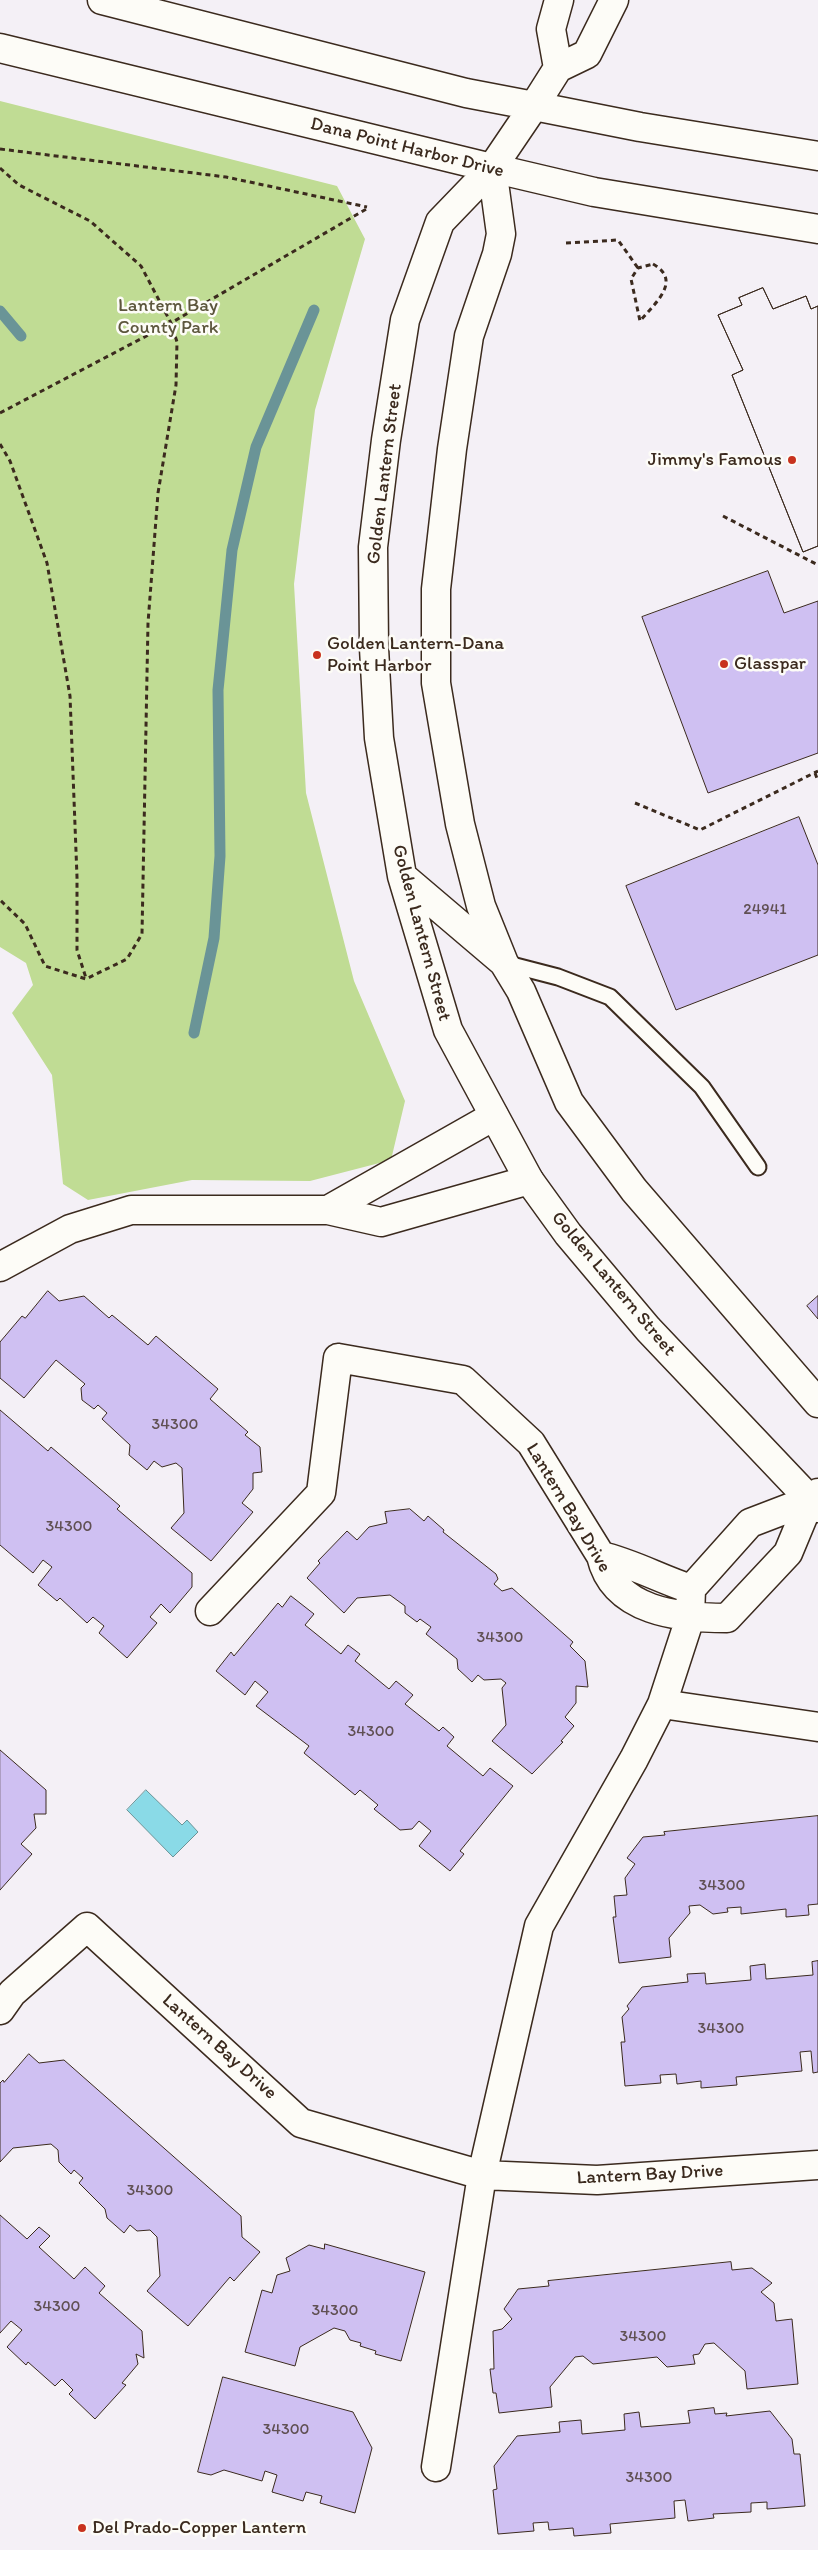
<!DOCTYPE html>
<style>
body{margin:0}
canvas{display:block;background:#f4f0f6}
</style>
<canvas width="818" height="2550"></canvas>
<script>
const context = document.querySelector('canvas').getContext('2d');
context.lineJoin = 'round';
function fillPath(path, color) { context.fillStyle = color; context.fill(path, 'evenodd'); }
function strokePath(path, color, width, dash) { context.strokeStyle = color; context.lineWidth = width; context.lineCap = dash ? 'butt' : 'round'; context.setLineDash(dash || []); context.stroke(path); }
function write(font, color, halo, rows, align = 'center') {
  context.font = font + ' Itim,sans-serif'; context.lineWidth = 5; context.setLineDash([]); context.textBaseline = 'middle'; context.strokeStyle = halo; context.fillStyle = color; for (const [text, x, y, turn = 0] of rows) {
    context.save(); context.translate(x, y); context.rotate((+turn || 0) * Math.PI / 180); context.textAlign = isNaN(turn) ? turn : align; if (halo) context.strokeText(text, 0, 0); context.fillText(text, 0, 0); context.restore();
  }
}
fillPath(new Path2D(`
 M0,101L337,186L365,239L315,410L294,584L306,793L354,981L405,1101L391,1160L310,1181L192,1180L88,1200L63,1184L52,1075L12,1013L33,985L26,963L0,947Z`), '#c0dc94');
const water = new Path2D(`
 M146,1790L182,1825L187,1820L198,1832L173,1857L127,1810Z`);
fillPath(water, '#8adae7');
strokePath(water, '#6a9497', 1);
strokePath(new Path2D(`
 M0,311L21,336
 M194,1033L214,938L220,856L218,690L232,550L256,447L314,310`), '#6a9497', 11);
const building = new Path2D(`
 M763,288L773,309L806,296L811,309L818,306V546L803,552L732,375L743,370L718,315L742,305L739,298Z
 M763,288L773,309L806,296L811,309L818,306V546L803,552L732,375L743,370L718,315L742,305L739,298Z
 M768,571L784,613L818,601V753L708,793L642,617Z
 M799,817L818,865V955L676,1010L626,886Z
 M48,1291L59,1301L84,1296L109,1318L112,1315L148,1345L156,1336L218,1389L210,1399L248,1432L245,1435L260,1447L262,1472L253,1473V1489L242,1503L253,1512L211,1561L171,1528L184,1513L182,1468L176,1463L162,1467L154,1461L147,1470L129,1455L130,1445L102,1419L107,1413L98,1405L94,1409L82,1400L81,1388L85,1384L56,1360L24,1398L0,1378V1342L22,1316L25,1318Z
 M818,1296V1319L807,1306Z
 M0,1410L48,1451L51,1447L120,1506L117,1509L192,1573V1587L170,1613L161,1604L150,1617L157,1623L127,1658L99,1633L104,1626L93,1617L87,1623L60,1598L57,1601L38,1585L52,1567L43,1560L33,1573L0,1545Z
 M410,1509L424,1521L428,1516L444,1530L443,1532L496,1574L498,1579L494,1584L502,1591L512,1588L573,1642L570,1646L585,1661L588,1687L576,1686V1703L565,1717L574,1726L561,1741L563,1742L532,1774L492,1741L506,1725L502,1688L506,1683L501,1679L484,1680L478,1675L472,1682L458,1669L457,1659L426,1634L431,1627L420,1619L417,1622L405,1613V1606L390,1595L357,1598L344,1613L307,1578L320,1563L318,1561L347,1531L357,1540L369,1527L387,1523L385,1512Z
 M291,1596L314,1614L305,1625L341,1654L348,1645L360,1654L355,1661L389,1689L396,1681L413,1695L405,1704L439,1731L443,1727L454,1737L447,1746L483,1776L490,1768L513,1786L460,1851L464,1854L450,1871L419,1846L431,1831L419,1821L412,1829L400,1830L374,1809L378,1805L360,1790L355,1795L304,1753L309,1746L256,1706L268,1692L255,1681L245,1695L216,1671L231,1652L234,1656L278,1603L282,1607Z
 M0,1750L46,1790V1814H34L36,1828L21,1844L32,1854L0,1890Z
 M818,1816V1904L808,1905L809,1915L786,1917V1909L741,1914V1907L727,1908L728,1912L713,1914L700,1905L689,1906L690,1913L669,1938L671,1957L619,1963L613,1917H616L614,1896L627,1895L625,1878L635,1864L627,1858L643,1837L665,1835L664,1832Z
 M818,1961V2072L813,2073L811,2051L800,2052L802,2071L736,2077L737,2085L701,2088V2081L677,2084L676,2074L660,2075L661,2083L625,2086L621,2042H625L622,2017L629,2009L627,2006L642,1987L688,1982L687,1974L705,1973L706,1984L751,1980L750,1966L765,1964L766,1979L813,1975L812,1962Z
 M29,2054L39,2063L64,2060L241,2216L242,2237L260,2252L234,2281L230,2277L188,2326L147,2291L160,2276L157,2237L150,2230L137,2231L130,2225L124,2233L107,2218L105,2209L79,2183L83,2178L74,2170L71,2174L59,2162L58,2150L51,2144L13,2148L0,2162V2083L3,2080L4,2082Z
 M0,2215L27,2239L39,2227L50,2236L39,2247L74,2279L85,2267L105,2286L99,2293L142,2331L144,2358L136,2354L138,2364L122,2383L126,2385L95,2419L69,2394L73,2390L62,2379L55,2386L28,2362L26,2365L7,2347L22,2330L11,2321L0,2333Z
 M325,2244L425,2272L401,2361L375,2354L376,2351L360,2346L361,2343L350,2340L345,2331L334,2328L300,2347L295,2366L245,2352L262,2290L272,2293L277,2275L290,2271L286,2258L309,2245L324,2249Z
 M731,2262L732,2270L752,2268L772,2283L761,2292L774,2303L776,2321L792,2319L798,2384L747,2389L745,2371L714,2343L705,2344L699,2354L693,2355L695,2364L667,2367L657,2357L593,2364L583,2356L575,2357L550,2387L552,2407L499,2413L496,2393H493L490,2369H494L493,2331L502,2329L512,2319L504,2309L518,2289L549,2286L548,2281Z
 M223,2377L353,2412L372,2448L355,2513L320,2503L322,2496L306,2492L303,2501L272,2492L277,2475L265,2471L262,2481L224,2470L211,2475L198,2472Z
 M714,2408L715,2414L727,2413L726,2416L770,2411L792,2439L794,2454H800L805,2506L767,2509V2502L751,2503V2512L713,2514L714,2518L688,2521L685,2500L674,2501L675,2518L610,2524L611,2533L574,2536L573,2528L549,2530L548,2522L533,2523L534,2531L498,2534L493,2490L497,2489L494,2466L517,2436L560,2432L559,2422L581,2420L582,2434L625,2430L624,2414L639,2412L641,2427L690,2423L688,2411Z`);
fillPath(building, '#cfc0f2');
strokePath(building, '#3b2a1e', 1);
const service = new Path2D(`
 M504,963L558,977L610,997L702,1087L758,1167`);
const minor = new Path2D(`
 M328,1210L494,1116
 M0,1267L70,1229L131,1210H328L381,1222L529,1180
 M601,1556C632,1563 660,1579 691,1589
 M210,1611L321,1493L338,1358L463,1380L531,1443L601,1556C614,1612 679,1618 727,1618L788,1553L810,1500L818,1493
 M662,1704L818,1727
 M0,2010L12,1993L87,1927L301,2123L482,2175L597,2180L818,2165
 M436,2467L482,2175L539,1926L634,1759L662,1704L690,1618L691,1589L750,1523L810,1500`);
const tertiary = new Path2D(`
 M614,0L587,54L558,68L534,106L640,127L818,156
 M558,68L551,29L559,0
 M492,168L594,192L818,229`);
const secondary = new Path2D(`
 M102,0L466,93L534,106L492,168L440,222L405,320L386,440L373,547L374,648L379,738L402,876L448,1030L529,1180L568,1234L648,1329L818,1508
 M0,48L492,168
 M492,168L501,234L497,254L469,336L452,449L436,589V683L460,824L481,906L504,963L521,991L569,1102L634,1190L818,1403
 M402,876L502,961`);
strokePath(service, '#3b2a1e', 19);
strokePath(minor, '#3b2a1e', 31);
strokePath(tertiary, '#3b2a1e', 31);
strokePath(secondary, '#3b2a1e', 31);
strokePath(new Path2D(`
 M0,149L226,177L367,207
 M0,168L19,185L90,221L141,266L171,323L177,342L176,385L158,493L148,623L142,934L127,959L86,979L45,966L25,924L0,900
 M566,243L618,240L638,268
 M653,264C683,281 654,304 640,321L631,279L638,268Z
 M0,413L171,323L368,208
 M0,444L10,461L47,563L70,696L77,877V950L86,978
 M723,516L818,565
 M815,773L818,781
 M635,803L700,830L818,771`), '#3b2a1e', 3, [5, 4]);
strokePath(service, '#fdfcf7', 15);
strokePath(minor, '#fdfcf7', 28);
strokePath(tertiary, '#fdfcf7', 28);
strokePath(secondary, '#fdfcf7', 28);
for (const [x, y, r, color] of [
 [792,460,5,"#c8321e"],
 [317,655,5,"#c8321e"],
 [724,664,5,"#c8321e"],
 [82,2528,5,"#c8321e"]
]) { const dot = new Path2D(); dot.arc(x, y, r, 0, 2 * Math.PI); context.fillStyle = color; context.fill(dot); strokePath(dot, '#fdfcf7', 2); }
write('16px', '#605053', null, [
 ["24941",765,910],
 ["34300",175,1425],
 ["34300",69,1527],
 ["34300",500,1638],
 ["34300",371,1732],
 ["34300",722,1886],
 ["34300",721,2029],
 ["34300",150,2191],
 ["34300",57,2307],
 ["34300",335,2311],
 ["34300",643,2337],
 ["34300",286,2430],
 ["34300",649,2478]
]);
write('19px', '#3b2a1e', '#fdfcf7', [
 ["Dana Point Harbor Drive",407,148,14],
 ["Golden Lantern Street",385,474,-83],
 ["Golden Lantern Street",421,933,75],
 ["Golden Lantern Street",613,1284,50],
 ["Lantern Bay Drive",568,1508,59],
 ["Lantern Bay Drive",219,2047,42],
 ["Lantern Bay Drive",650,2175,-3]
]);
write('19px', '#5c563c', '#fdfcf7', [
 ["Lantern Bay",168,306],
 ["County Park",168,328]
]);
write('19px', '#3b2a1e', '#fdfcf7', [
 ["Jimmy's Famous",782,460,"right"],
 ["Golden Lantern-Dana",327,644],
 ["Point Harbor",327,666],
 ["Glasspar",734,664],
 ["Del Prado-Copper Lantern",92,2528]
], 'left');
</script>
